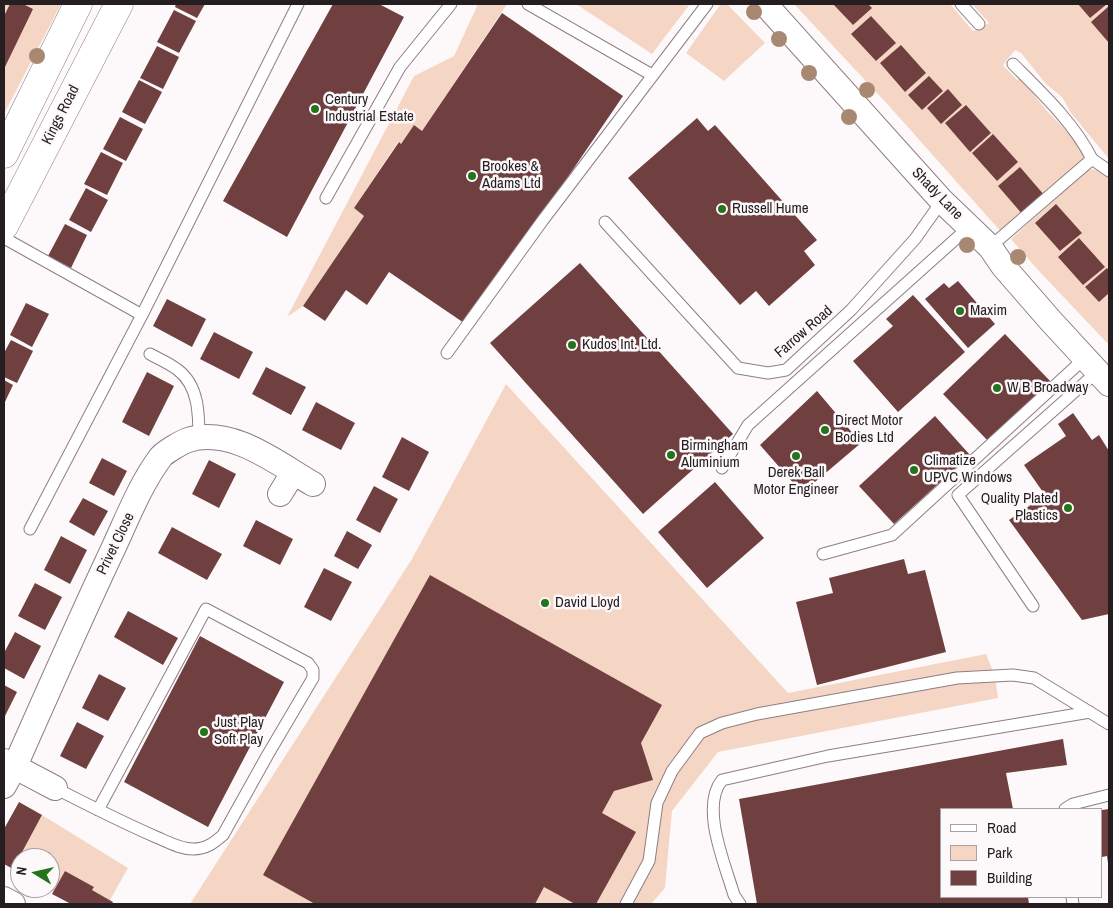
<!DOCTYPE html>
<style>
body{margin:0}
#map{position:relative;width:1113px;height:908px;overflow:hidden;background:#fdf9fb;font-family:"Archivo Narrow",sans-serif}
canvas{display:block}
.frame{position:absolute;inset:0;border:5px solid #251e21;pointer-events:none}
.legend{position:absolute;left:940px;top:808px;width:162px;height:90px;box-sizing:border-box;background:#fdf9fb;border:1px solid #a7a1a4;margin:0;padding:6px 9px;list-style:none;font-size:15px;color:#251e21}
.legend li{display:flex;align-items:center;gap:10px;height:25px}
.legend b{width:25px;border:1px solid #a7a1a4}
.north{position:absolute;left:10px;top:848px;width:50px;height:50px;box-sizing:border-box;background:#fdf9fb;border:1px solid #a7a1a4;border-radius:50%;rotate:279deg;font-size:14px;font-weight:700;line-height:20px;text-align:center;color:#251e21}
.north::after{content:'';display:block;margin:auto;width:18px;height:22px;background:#25731a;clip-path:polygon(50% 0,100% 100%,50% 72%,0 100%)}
</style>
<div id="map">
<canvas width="1113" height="908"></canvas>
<div class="frame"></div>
<ul class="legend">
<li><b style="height:6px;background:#fff"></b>Road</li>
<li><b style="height:14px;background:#f5d6c4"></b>Park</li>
<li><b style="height:14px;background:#704040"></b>Building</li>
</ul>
<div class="north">N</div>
</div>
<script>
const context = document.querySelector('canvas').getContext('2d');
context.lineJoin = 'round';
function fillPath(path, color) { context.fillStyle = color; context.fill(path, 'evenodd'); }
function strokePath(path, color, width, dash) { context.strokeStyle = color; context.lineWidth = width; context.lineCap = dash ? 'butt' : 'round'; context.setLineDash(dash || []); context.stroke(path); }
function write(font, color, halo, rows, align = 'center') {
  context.font = font + ' "Archivo Narrow",sans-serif'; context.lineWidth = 5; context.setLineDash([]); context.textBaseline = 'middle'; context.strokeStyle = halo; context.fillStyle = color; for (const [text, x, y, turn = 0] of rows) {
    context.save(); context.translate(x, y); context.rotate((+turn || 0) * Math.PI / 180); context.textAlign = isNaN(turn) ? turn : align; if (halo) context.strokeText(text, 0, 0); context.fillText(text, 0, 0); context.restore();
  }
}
fillPath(new Path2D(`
 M4,4H61L4,114Z
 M478,4H507L422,131L414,125L401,144L398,142L354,208L364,216L303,306L287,317L414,76L454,56Z
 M576,4H690L652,54Z
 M723,4H727L765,43L724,81L686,53L720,5Z
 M794,4H950L973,31L989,23L972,4H1109V159L1071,113L1062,97L1046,84L1021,53L1015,50L1003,65L1017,80L1020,78C1031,89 1038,101 1048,112C1060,125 1073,137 1084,151L1083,160L1002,233L890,107Z
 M1088,169L1105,171L1109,177V345L1038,270L1011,239Z
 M506,384L788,693L986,654L995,676L998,698L718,752L672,811L665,888L651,904H190L412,559Z
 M42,815L128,868L110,900L92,890L94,887L65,871L53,892L46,888H50V858H20V873L13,869Z`), '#f5d6c4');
fillPath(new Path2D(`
 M10,4H23L33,9L4,69V16Z
 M176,4H205L197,18L175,7Z
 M333,4H379L404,17L287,237L223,201Z
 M833,4H868L872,8L853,25Z
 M1078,4H1107L1090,18Z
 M1109,6V43L1091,22Z
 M174,10L196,21L179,53L157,42Z
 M502,13L623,96L467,325L389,272L367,305L346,290L325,321L303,306L364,216L354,208L399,142L401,144L414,125L422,131Z
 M871,16L896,43L876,61L851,34Z
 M901,45L926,73L905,92L880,63Z
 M157,46L179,57L163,89L140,78Z
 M929,76L943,91L922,110L908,95Z
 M139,80L162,92L145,124L122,112Z
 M948,89L962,105L941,124L927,108Z
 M966,105L991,133L970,152L945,123Z
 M120,117L143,129L126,161L103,149Z
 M697,118L708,131L715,125L817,240L804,251L815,265L769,306L756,291L740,305L628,178Z
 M993,134L1018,162L997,181L972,153Z
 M101,152L123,163L107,195L84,184Z
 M1020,167L1045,196L1023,215L998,186Z
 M86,188L108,200L91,232L69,220Z
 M1056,204L1082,233L1060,251L1035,223Z
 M65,224L87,235L71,268L48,256Z
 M1079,238L1105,267L1083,285L1058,257Z
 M580,263L733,434L643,514L490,343Z
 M1107,268L1109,271V293L1099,302L1085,287Z
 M958,281L995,324L968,348L925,299L944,283L949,288Z
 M913,295L965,352L898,412L853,361L893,326L886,319Z
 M167,299L206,319L192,347L153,326Z
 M26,303L49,314L32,347L10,335Z
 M214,332L253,352L239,379L200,359Z
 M1005,334L1051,382L989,442L943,394Z
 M11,340L33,351L17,383L4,377V353Z
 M266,367L306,387L291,415L252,394Z
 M147,372L174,386L149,436L122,422Z
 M4,380L13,385L4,404Z
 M817,391L861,443L802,493L760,445Z
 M316,402L355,423L341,450L302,430Z
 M1073,413L1092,440L1099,435L1109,451V614L1082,620L1009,520L1045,495L1024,465L1066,436L1058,424Z
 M935,416L970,455L894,524L859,486Z
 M402,437L429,452L409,491L382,477Z
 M102,458L127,471L114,496L89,483Z
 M209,460L236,474L219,508L192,494Z
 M715,482L764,538L707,588L658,532Z
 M374,486L398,499L380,533L356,520Z
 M83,498L108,511L94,536L69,522Z
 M256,520L293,539L280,565L243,546Z
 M172,527L222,554L207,580L158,553Z
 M347,531L372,545L358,569L334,556Z
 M61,536L87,550L70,584L44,570Z
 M904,559L908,574L925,570L946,652L817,685L796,602L833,593L829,578Z
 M324,568L352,582L331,621L304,607Z
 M430,575L662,705L641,743L653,780L614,791L602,813L636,832L596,904H575L544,887L535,904H315L263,875Z
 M35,583L62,597L45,630L18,616Z
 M128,611L178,638L163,665L114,637Z
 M15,632L41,646L24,679L4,668V653Z
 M200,636L284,682L208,827L124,782Z
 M99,674L126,688L108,721L82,708Z
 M4,685L17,692L4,718Z
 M77,722L104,736L86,769L60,756Z
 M1063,739L1067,765L1006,773L1013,809H942V897H1028L1029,904H757L739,799Z
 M19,802L42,815L13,869L4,864V829Z
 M1109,809V862L1108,863L1107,856L1102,857V810Z
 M65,871L94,887L92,890L113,902L112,904H71L52,894Z`), '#704040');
const lane = new Path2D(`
 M528,4L652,75
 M961,4L979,24
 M1013,64C1042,93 1074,123 1092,159
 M326,198L400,67L451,4
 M605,222L738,368L768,373L786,370L851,310L915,239L942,201
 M4,238L142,315L30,529
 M990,247L1092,159L1109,171
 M142,315L298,4
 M447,353L543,220L707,4
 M150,354C159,359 169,363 178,370C199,386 199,415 199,439
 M722,468L748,425L969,227
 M823,554L892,535L1085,358
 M1033,606L958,495L1098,371
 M55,788C88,805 122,822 156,837C168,842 180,849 193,849C206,849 214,843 223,835L267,756L313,678V670L308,663L206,609L98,810
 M1065,809L1073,804L1109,795
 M1072,897L1073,904
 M626,904L649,861L657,803L672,771L700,733L722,723L757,714L957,678L1013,675L1034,678L1109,724
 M740,904L734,895C725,864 700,807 722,780L828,756L1090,712`);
const street = new Path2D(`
 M765,4L942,201L990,247L1003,266L1050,320L1109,384
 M280,494L293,473
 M4,761L55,788
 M4,786L15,766C47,694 79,621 113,549C127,519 140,485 160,458C163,453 182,442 188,440C232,426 278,464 313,484
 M4,899L13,904`);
const secondary = new Path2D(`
 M4,154L78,4
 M4,226L119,4`);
strokePath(lane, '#8e7e84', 13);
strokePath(street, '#8e7e84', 26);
strokePath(secondary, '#8e7e84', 29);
strokePath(lane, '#fff', 11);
strokePath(street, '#fff', 24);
strokePath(secondary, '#fff', 28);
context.fillStyle = '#a98871';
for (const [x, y] of [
 [754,12],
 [779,39],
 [37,56],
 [809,73],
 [867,90],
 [849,117],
 [967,245],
 [1018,257]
]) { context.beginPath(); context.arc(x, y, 8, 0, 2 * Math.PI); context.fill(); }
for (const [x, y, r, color] of [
 [315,109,5,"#25731a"],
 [472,176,5,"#25731a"],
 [722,209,5,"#25731a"],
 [960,311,5,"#25731a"],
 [572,345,5,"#25731a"],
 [997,388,5,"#25731a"],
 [825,430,5,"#25731a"],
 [671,455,5,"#25731a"],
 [796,456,5,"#25731a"],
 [914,470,5,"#25731a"],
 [1068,508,5,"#25731a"],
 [545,603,5,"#25731a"],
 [204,732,5,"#25731a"]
]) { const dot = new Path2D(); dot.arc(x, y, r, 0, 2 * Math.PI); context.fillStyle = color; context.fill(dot); strokePath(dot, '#fdf9fb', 2); }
write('15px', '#251e21', '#fdf9fb', [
 ["Century",325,100],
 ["Industrial Estate",325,117],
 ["Brookes &",482,167],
 ["Adams Ltd",482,184],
 ["Russell Hume",732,209],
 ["Maxim",970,311],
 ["Kudos Int. Ltd.",582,345],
 ["W B Broadway",1007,388],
 ["Direct Motor",835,421],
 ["Bodies Ltd",835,438],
 ["Birmingham",681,446],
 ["Aluminium",681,463],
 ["Climatize",924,461],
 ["UPVC Windows",924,478],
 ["Derek Ball",796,473,"center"],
 ["Motor Engineer",796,490,"center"],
 ["Quality Plated",1058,499,"right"],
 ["Plastics",1058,516,"right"],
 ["David Lloyd",555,603],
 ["Just Play",214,723],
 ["Soft Play",214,740]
], 'left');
write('15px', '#251e21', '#fdf9fb', [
 ["Kings Road",61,115,-63],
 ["Shady Lane",937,194,46],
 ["Farrow Road",804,332,-41],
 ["Privet Close",116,544,-64]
]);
</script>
